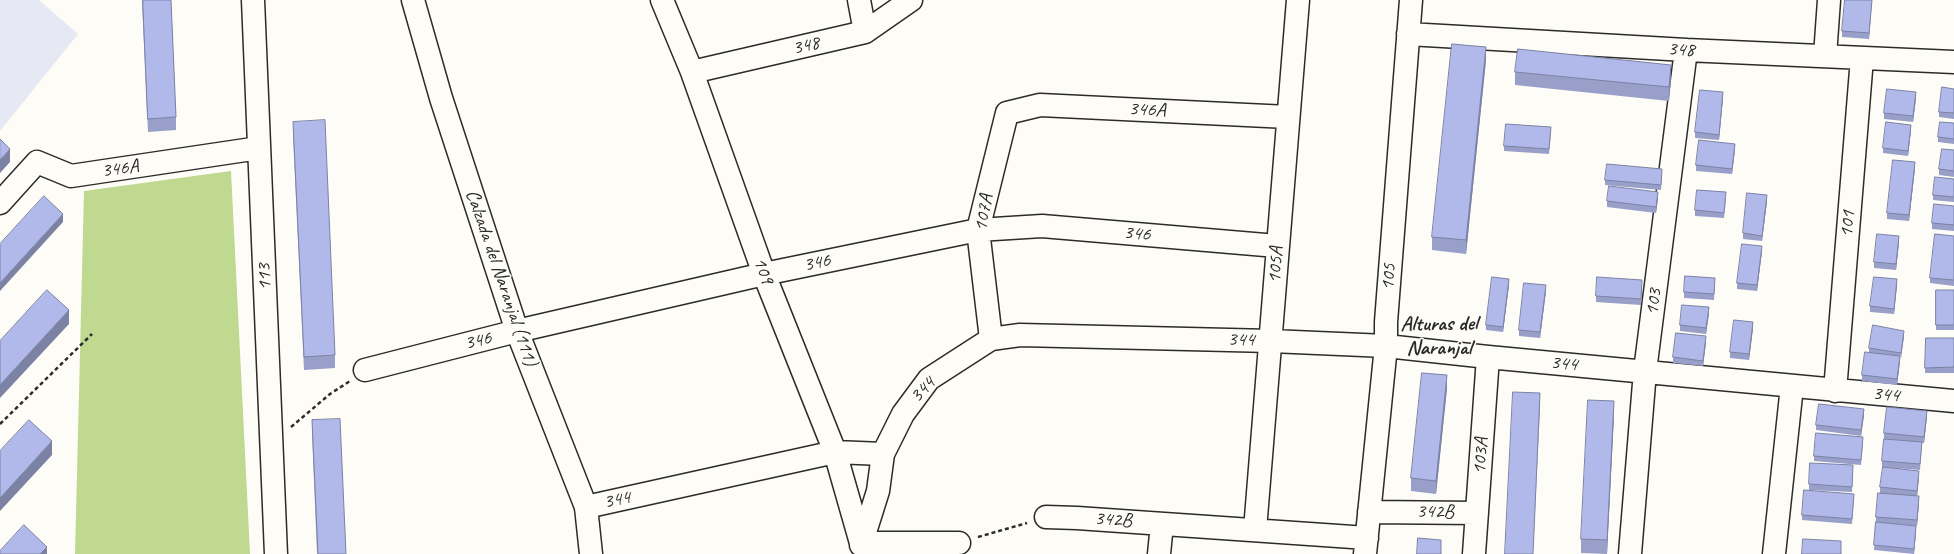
<!DOCTYPE html>
<style>
body{margin:0}
canvas{display:block;background:#fdfcf7}
</style>
<canvas width="1954" height="554"></canvas>
<script>
const context = document.querySelector('canvas').getContext('2d');
context.lineJoin = 'round';
function fillPath(path, color) { context.fillStyle = color; context.fill(path, 'evenodd'); }
function strokePath(path, color, width, dash) { context.strokeStyle = color; context.lineWidth = width; context.lineCap = dash ? 'butt' : 'round'; context.setLineDash(dash || []); context.stroke(path); }
function write(font, color, halo, rows, align = 'center') {
  context.font = font + ' Caveat,sans-serif'; context.lineWidth = 3; context.setLineDash([]); context.textBaseline = 'middle'; context.strokeStyle = halo; context.fillStyle = color; for (const [text, x, y, turn = 0] of rows) {
    context.save(); context.translate(x, y); context.rotate((+turn || 0) * Math.PI / 180); context.textAlign = isNaN(turn) ? turn : align; if (halo) context.strokeText(text, 0, 0); context.fillText(text, 0, 0); context.restore();
  }
}
fillPath(new Path2D(`
 M0,0H39L78,34L0,131Z`), '#e6e8f3');
fillPath(new Path2D(`
 M231,171L250,554H75L84,191Z`), '#bfd990');
const minor = new Path2D(`
 M253,0L276,554
 M662,0L692,72L764,274L835,452L861,543H959
 M859,0L865,32
 M1408,34L1686,50L1954,62
 M1825,56L1829,0
 M692,72L865,32L911,0
 M0,203L37,162L71,176L259,148
 M991,339L978,230L1007,113L1040,105L1288,117
 M365,370L517,331L764,274L978,230L1042,226L1277,246
 M1835,391L1862,58
 M586,507L835,452L883,454L903,414L929,379L991,339L1020,335L1271,341L1386,346L1488,357L1954,401
 M1369,512L1477,513
 M1046,517L1077,518L1367,538
 M1255,530L1298,0
 M861,545L878,491L883,454
 M1159,554L1162,524
 M1365,554L1386,346V322L1411,0
 M1474,554L1488,357
 M1630,554L1645,371L1686,50
 M1774,554L1792,386`);
const major = new Path2D(`
 M413,0L441,98L517,331L586,507L591,554`);
strokePath(minor, '#2b2b2b', 25);
strokePath(major, '#2b2b2b', 25);
strokePath(new Path2D(`
 M0,424L92,334
 M291,427L330,394L350,381
 M978,537L1027,523`), '#2b2b2b', 2.5, [4, 3]);
strokePath(minor, '#fdfcf7', 22);
strokePath(major, '#fdfcf7', 22);
fillPath(new Path2D(`
 M142,0H171L176,117V130L148,132Z
 M1872,0L1869,39L1842,37V31Z
 M1486,60L1466,254L1432,250V237Z
 M1515,72L1671,78L1669,101L1515,85Z
 M1954,89V119L1939,117V112Z
 M1723,98L1719,140L1695,138V132Z
 M1916,98L1913,122L1884,119V113Z
 M293,122L335,355V368L304,370L293,135Z
 M1954,123V144L1938,142V137Z
 M1911,130L1908,156L1883,153V148Z
 M1551,133L1549,154L1504,151V146Z
 M1735,149L1732,174L1696,171V165Z
 M1954,150V177L1939,175V169Z
 M1915,168L1909,221L1887,219V213Z
 M1662,175L1661,190L1605,185V180Z
 M1954,179V202L1933,200V195Z
 M1658,198L1656,213L1607,207V201Z
 M1726,198L1724,218L1695,216V210Z
 M1767,201L1762,241L1743,239V233Z
 M1954,206V231L1932,229V223Z
 M1954,236V286L1930,283V278Z
 M1899,242L1896,270L1874,268V262Z
 M1762,251L1757,291L1737,289V283Z
 M1715,284L1714,300L1684,298V292Z
 M1509,285L1503,332L1486,330V325Z
 M1642,285L1641,305L1596,302V296Z
 M1897,285L1894,314L1870,312V306Z
 M1936,290H1954V330H1936Z
 M1546,291L1540,338L1519,336V330Z
 M1709,313L1706,334L1680,331V325Z
 M1753,328L1749,360L1730,358V352Z
 M1904,336L1900,359L1897,385L1862,381V375L1869,352V348Z
 M1926,338H1954V373H1925Z
 M1706,342L1703,366L1673,363V357Z
 M1447,388L1436,494L1411,491V478Z
 M1614,415L1607,554L1581,553V539Z
 M1864,415L1861,436L1816,430V425Z
 M1927,416L1924,443H1922L1920,470L1882,467V461L1905,441L1884,439V433Z
 M312,420L346,554H317L312,433Z
 M1863,443L1861,465L1814,461V456Z
 M1853,471L1852,492L1809,490V484Z
 M1919,476L1917,496L1919,502L1917,526L1897,524L1916,531L1914,554L1874,550L1876,517L1880,493V487Z
 M1854,499L1852,524L1802,520V515Z`), '#989fc9');
fillPath(new Path2D(`
 M1872,0L1869,39V33Z
 M1486,47V60L1466,254V240Z
 M1671,65V78L1669,101V87Z
 M1723,92V98L1719,140V135Z
 M1916,92V98L1913,122V116Z
 M1911,125V130L1908,156V151Z
 M1735,144V149L1732,174V169Z
 M10,149V162L0,173V160Z
 M1915,162V168L1909,221V215Z
 M1658,192V198L1656,213V207Z
 M1767,195V201L1762,241V236Z
 M63,214V222L0,291V283Z
 M1899,236V242L1896,270V264Z
 M1762,246V251L1757,291V285Z
 M1509,279V285L1503,332V327Z
 M1897,279V285L1894,314V309Z
 M1546,285V291L1540,338V332Z
 M1709,307V313L1706,334V328Z
 M69,310V324L0,398V385Z
 M1753,322V328L1749,360V354Z
 M1904,331V336L1901,359V353Z
 M1706,336V342L1703,366V361Z
 M1900,356V362L1897,385V379Z
 M1447,375V388L1436,494V481Z
 M1540,393V407L1533,554Z
 M1614,401V415L1607,554V540Z
 M1864,409V415L1861,436V430Z
 M1927,411V416L1924,443V437Z
 M52,441V455L0,511V498Z
 M1919,471V476L1917,497V491Z
 M1919,496V502L1917,526V520Z
 M1916,526V531L1914,554V549Z
 M47,547V554H40Z`), '#7c82a4');
const building = new Path2D(`
 M143,0H171L176,117L148,119Z
 M1845,0H1872L1869,33L1842,31Z
 M1452,44L1486,47L1466,240L1432,237Z
 M1518,49L1671,65L1669,87L1515,72Z
 M1942,87L1954,89V113L1939,112Z
 M1887,89L1916,92L1913,116L1884,113Z
 M1700,90L1723,92L1719,135L1695,132Z
 M325,120L335,355L304,357L293,122Z
 M1886,122L1911,125L1908,151L1883,148Z
 M1940,122L1954,123V139L1938,137Z
 M1506,124L1551,127L1549,149L1504,146Z
 M0,139L10,149L0,160Z
 M1699,140L1735,144L1732,169L1696,165Z
 M1942,149L1954,150V171L1939,169Z
 M1893,160L1915,162L1909,215L1887,213Z
 M1607,164L1662,169L1661,185L1605,180Z
 M1935,177L1954,179V197L1933,195Z
 M1609,186L1658,192L1656,207L1607,201Z
 M1697,190L1726,192L1724,213L1695,210Z
 M1747,193L1767,195L1762,236L1743,233Z
 M44,196L63,214L0,283V244Z
 M1934,204L1954,206V225L1932,223Z
 M1877,234L1899,236L1896,264L1874,262Z
 M1935,234L1954,236V280L1930,278Z
 M1742,244L1762,246L1757,285L1737,283Z
 M1685,276L1715,278L1714,294L1684,292Z
 M1492,277L1509,279L1503,327L1486,325Z
 M1597,277L1642,280L1641,299L1596,296Z
 M1874,277L1897,279L1894,309L1870,306Z
 M1524,283L1546,285L1540,332L1519,330Z
 M47,290L69,310L0,385V341Z
 M1936,290H1954V325H1936Z
 M1682,305L1709,307L1706,328L1680,325Z
 M1734,320L1753,322L1749,354L1730,352Z
 M1873,325L1904,331L1901,353L1869,348Z
 M1676,333L1706,336L1703,361L1673,357Z
 M1926,338H1954V367L1925,368Z
 M1865,352L1900,356L1897,379L1862,375Z
 M1422,373L1447,375L1436,481L1411,478Z
 M1513,392L1540,393L1533,554H1505Z
 M1588,400L1614,401L1607,540L1581,539Z
 M1819,404L1864,409L1861,430L1816,425Z
 M1887,407L1927,411L1924,437L1884,433Z
 M340,419L346,554H318L312,420Z
 M29,420L52,441L0,498V451Z
 M1816,433L1863,437L1861,460L1814,456Z
 M1884,439L1922,442L1920,464L1882,461Z
 M1810,463L1853,465L1852,487L1809,484Z
 M1883,467L1919,471L1917,491L1880,487Z
 M1804,490L1854,494L1852,519L1802,515Z
 M1878,493L1919,496L1917,520L1876,517Z
 M1876,522L1916,526L1914,549L1874,545Z
 M24,525L47,547L40,554H0V551Z
 M1418,538L1441,540V554H1417Z
 M1803,539L1841,541V554H1802Z`);
fillPath(building, '#b1b9ea');
strokePath(building, '#7c82a4', 1);
write('20px', '#2b2b2b', '#fdfcf7', [
 ["348",806,46,-13],
 ["348",1681,50,3],
 ["346A",1147,110,3],
 ["346A",120,169,-8],
 ["107A",984,213,-80],
 ["101",1848,224,-85],
 ["346",1137,234,5],
 ["346",817,263,-12],
 ["105A",1276,265,-86],
 ["109",763,271,69],
 ["113",265,277,-92],
 ["105",1389,277,-86],
 ["Calzada del Naranjal (111)",501,278,71],
 ["103",1654,302,-83],
 ["344",1241,340,1],
 ["346",478,341,-14],
 ["344",1564,364,5],
 ["344",923,390,-48],
 ["344",1886,395,5],
 ["103A",1481,456,-86],
 ["344",617,500,-12],
 ["342B",1435,512,1],
 ["342B",1113,520,4]
]);
write('bold 21px', '#2b2b2b', '#fdfcf7', [
 ["Alturas del",1439,324],
 ["Naranjal",1439,348]
]);
</script>
